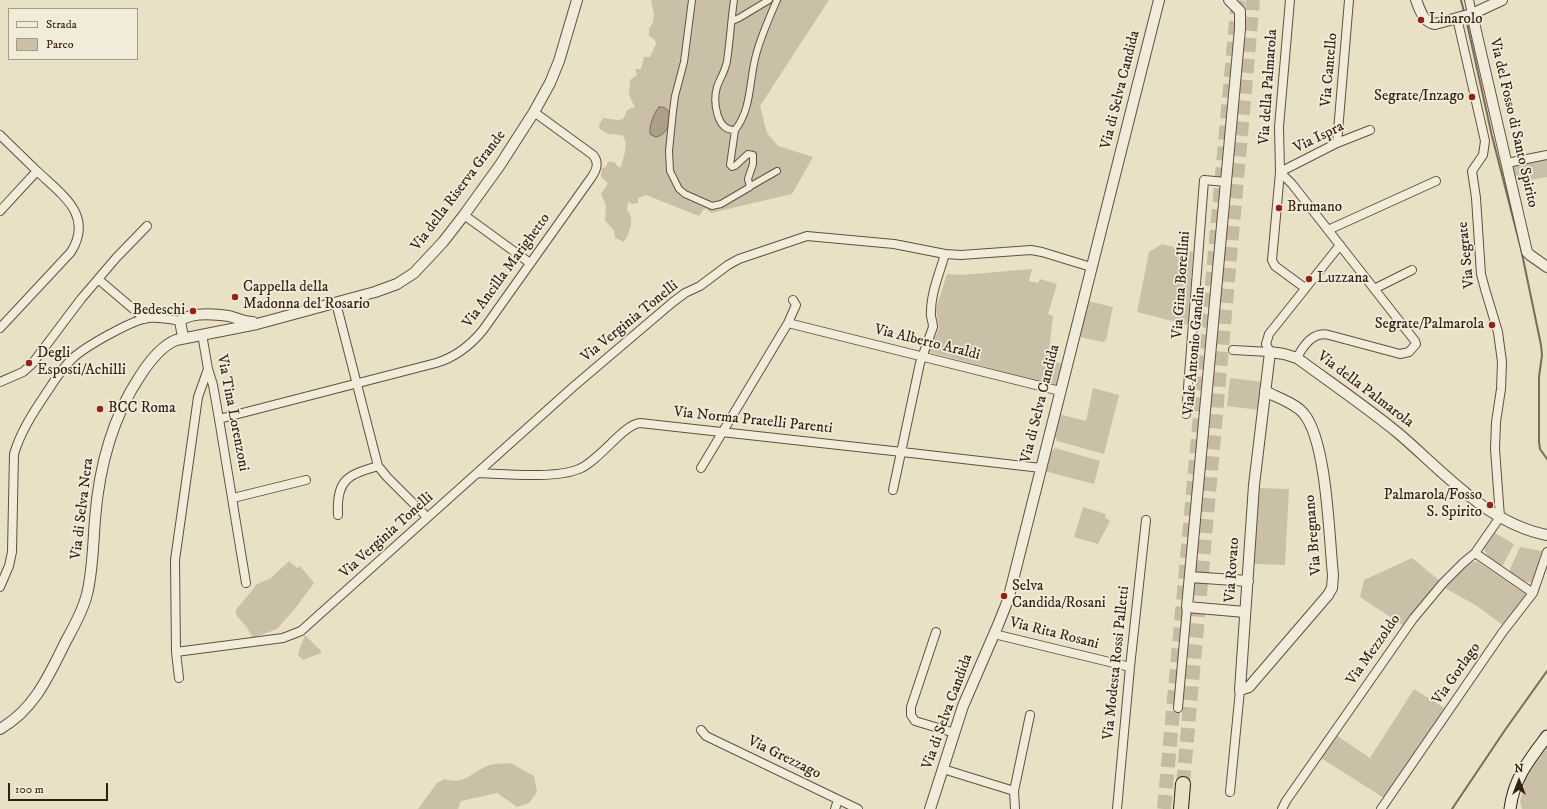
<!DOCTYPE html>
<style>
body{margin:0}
#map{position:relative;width:1547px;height:809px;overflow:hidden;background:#e9e1c6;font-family:"IM FELL DW Pica",serif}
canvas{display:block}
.legend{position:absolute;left:8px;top:8px;width:130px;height:52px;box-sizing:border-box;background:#f1ecda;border:1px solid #a69a8b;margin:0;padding:5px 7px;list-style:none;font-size:12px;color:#351e14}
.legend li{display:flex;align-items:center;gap:8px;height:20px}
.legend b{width:20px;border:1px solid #a69a8b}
.north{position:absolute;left:1499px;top:761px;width:40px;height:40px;-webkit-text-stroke:3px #f1ecda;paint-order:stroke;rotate:0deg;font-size:11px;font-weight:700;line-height:16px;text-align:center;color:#351e14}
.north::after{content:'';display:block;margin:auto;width:14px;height:18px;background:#351e14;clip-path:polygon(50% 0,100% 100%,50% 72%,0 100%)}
.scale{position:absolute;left:8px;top:783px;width:100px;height:18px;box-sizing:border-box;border:2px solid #351e14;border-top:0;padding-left:5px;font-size:12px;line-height:14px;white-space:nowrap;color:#351e14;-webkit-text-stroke:3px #f1ecda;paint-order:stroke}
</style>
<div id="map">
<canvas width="1547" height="809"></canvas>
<ul class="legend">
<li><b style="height:5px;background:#f1ecda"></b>Strada</li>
<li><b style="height:11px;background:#cac0a8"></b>Parco</li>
</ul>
<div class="north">N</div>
<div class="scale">100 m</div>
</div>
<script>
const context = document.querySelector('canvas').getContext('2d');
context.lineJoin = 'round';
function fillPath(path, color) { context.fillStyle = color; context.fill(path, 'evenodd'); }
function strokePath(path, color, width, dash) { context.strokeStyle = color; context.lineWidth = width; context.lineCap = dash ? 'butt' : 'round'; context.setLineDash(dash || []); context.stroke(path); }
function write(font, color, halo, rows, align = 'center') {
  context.font = font + ' "IM FELL DW Pica",serif'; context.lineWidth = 3.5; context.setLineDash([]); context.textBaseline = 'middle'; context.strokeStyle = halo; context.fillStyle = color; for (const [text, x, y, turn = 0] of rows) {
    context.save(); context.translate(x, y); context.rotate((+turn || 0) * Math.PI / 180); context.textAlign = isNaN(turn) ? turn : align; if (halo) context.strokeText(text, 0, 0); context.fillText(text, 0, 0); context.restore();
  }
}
fillPath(new Path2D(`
 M651,0H829L760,106L767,133L778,146L813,157L792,194L711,213L705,208L699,216L646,195L638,198V203L632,204L628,202L627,210C635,220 630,232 624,242L615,238L614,230L605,221L606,205L601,194L608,183L601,177L602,168L606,167L608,162C614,161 615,162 618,167H621C623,157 630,144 622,135L608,134L600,129L599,125L603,118L618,120L623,119C627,114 624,108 635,108L629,95L630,80L637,75L635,69H641L644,57H650L656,44L655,40L649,36V28L653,23L654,14Z
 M1547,159V177L1516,183L1512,165Z
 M1162,244L1193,252L1188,325L1137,312L1149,252Z
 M1032,269L1029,281L1038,283L1040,279L1057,284L1048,314L1053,316L1048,360L1063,364L1057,386L929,352L939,328L936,309L947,274L962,275Z
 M1088,301L1113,307L1106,340L1103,342L1080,337Z
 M1230,378L1263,382L1259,410L1227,406Z
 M1093,388L1119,395L1104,454L1057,441L1054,434L1059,414L1086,421Z
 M1055,448L1100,461L1094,484L1044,471L1046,459Z
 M1258,488L1289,489L1285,565L1253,564Z
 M1083,507L1106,514L1105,517L1110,521L1098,544L1074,537Z
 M1495,533L1514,544L1503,565H1500C1494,561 1486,557 1484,549Z
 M1520,547L1542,551L1532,582C1523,583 1517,577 1510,572V569Z
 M1412,558L1440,581L1404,626L1360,597L1364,580Z
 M289,561L297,568L300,566L314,583L297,606L277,629L253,638L246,626L236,615V610L257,584L271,578Z
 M1474,562H1478L1527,595L1504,626L1477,606L1445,588L1468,564Z
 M305,635L321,651V653L303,660L298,655L299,650Z
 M1414,689L1446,709L1384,798L1321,758L1336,735L1370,758Z
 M1547,741V809H1522L1520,802L1528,768Z
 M511,763L534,776L537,792L529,803L517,807L497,793L461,801L458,809H418L437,783L444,779C465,785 469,774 487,766C493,763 504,764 511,763Z`), '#cac0a8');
const water = new Path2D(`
 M659,107C676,105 672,134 656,137L651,135C647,130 654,112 659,107Z`);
fillPath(water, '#ac9f89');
strokePath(water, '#7c6b5a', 1);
strokePath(new Path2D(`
 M1461,0L1464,12
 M1466,19L1492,136L1521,249L1541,345L1542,355L1539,377V442L1540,449L1547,459
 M1452,809L1505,730L1547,671`), '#7c6b5a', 2);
strokePath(new Path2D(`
 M1183,784L1253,0
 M1164,809L1238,0`), '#c5baa2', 14, [14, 7]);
const pedestrian = new Path2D(`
 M692,0L684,62L675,96L673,111L669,151L670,171L679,189L685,194L712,206L721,204L750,187L748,179L753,164V155L748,154L735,166L732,167L730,165L735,130
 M734,0C731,20 730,41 727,61C725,72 720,78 717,87C713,101 716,131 735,130C752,109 749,80 756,55C761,36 769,18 777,0
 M732,21L739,18L769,0
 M749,187L777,171`);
const minor = new Path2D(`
 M1290,0L1279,127L1280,172L1272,260L1275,266L1305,288
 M1469,0L1472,14
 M0,135L37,171
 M1337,143L1349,0
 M1507,163L1547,155
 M1280,172L1292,184L1415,341L1416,344L1409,352L1400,354L1329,335C1313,331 1303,346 1297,358
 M1280,172L1337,143L1370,130
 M0,211L37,171C62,195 94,215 71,252L0,328
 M464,215L530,263
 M1328,230L1436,181
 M945,254L961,255L1031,250L1042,252L1091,267
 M98,279L145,319
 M1374,289L1412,270
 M336,303L378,466L387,477L427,517
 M788,323L796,305L793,300
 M202,334L208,369L213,385L219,419L246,583
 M1233,350L1270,352
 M1270,352L1266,344L1269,334L1340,245
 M0,382L23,372L32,364L81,299L116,258L147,226
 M1186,414L1204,180L1226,182
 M219,419L436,363C456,357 470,346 483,330L591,178C596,171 600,163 593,155L534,112
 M701,468L788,323L1060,391
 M477,473C505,474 555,479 579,469C599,461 624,424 640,423L902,452L1041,468
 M233,498L306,480
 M338,515C336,479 348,475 378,466
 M1475,553L1533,593
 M0,587L9,566L12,552L14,454C21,430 35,410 49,389C56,378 63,367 73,358C86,346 126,324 143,319C154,316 169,319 180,321
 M936,632L911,707V715L915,721L955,733
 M994,634L1130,667
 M176,652L283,638L301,631L573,387L673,302L685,293L700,286L728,265L739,259L807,236L894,244L945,254C940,272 931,292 931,312C930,317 933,321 933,327L920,363L893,490
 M179,678L176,652L175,560L198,397L208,369
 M1178,708L1187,607
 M701,730L706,736L858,809
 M943,769L1014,791
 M1230,792L1240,690
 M835,809L838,800
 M1015,809L1014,791L1030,715
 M1117,809L1130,667L1146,520
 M1282,809L1286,801L1413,619L1443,583L1463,563L1475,553L1500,517L1495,449L1496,422L1501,389L1502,362L1498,332L1485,289L1481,274L1476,198L1472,171L1483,155L1485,141L1457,18
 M1381,809L1502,633L1533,593L1547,552`);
const tertiary = new Path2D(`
 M1229,0L1240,11V29L1187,607L1245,612
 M1416,0C1420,10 1423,22 1435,24L1472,14L1502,0
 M1472,14L1527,252L1530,255L1547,267
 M183,337L180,321C191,312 215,314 229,316C237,318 244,322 253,322
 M1265,391C1276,397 1297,404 1304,414C1327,442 1329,537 1333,575L1332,588L1328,595L1249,687L1240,690L1254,485L1270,352L1284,354L1297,358C1331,383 1365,406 1398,433C1443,471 1486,523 1547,535
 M1190,577L1248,581
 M0,729C35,709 49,675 66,641C74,626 83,611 87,594C93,570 93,543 95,519C99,468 112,418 140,376C149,362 161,346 176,340L257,324L375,292L397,284L414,273L443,242L464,215L500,165L534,112L550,83L559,61L577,0
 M930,809L963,706L998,625L1008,600L1159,0`);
const secondary = new Path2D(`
 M1510,809C1514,778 1529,760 1547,736`);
const motorway = new Path2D(`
 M1181,809L1183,784`);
strokePath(pedestrian, '#624f40', 8);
strokePath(minor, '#624f40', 10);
strokePath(tertiary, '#624f40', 12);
strokePath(secondary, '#351e14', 13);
strokePath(motorway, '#351e14', 16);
strokePath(pedestrian, '#f1ecda', 6);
strokePath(minor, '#f1ecda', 8);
strokePath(tertiary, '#f1ecda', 10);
strokePath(secondary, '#f1ecda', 11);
strokePath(motorway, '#e9e1c6', 14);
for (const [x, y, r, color] of [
 [1421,20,4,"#8f2418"],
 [1472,97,4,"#8f2418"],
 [1279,208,4,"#8f2418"],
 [1309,279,4,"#8f2418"],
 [235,297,4,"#8f2418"],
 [193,311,4,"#8f2418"],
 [1492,325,4,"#8f2418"],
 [29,363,4,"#8f2418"],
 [100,409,4,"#8f2418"],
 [1490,505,4,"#8f2418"],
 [1004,596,4,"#8f2418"]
]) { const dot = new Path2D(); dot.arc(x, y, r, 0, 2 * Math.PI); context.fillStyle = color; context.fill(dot); strokePath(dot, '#f1ecda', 1.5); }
write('15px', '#351e14', '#f1ecda', [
 ["Linarolo",1429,20],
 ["Segrate/Inzago",1464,97,"right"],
 ["Brumano",1287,208],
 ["Luzzana",1317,279],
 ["Cappella della",243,288],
 ["Madonna del Rosario",243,305],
 ["Bedeschi",185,311,"right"],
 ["Segrate/Palmarola",1484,325,"right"],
 ["Degli",37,354],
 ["Esposti/Achilli",37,371],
 ["BCC Roma",108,409],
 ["Palmarola/Fosso",1482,496,"right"],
 ["S. Spirito",1482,513,"right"],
 ["Selva",1012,587],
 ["Candida/Rosani",1012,604]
], 'left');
write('15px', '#351e14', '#f1ecda', [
 ["Via Cantello",1330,70,-85],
 ["Via della Palmarola",1269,87,-86],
 ["Via di Selva Candida",1121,90,-76],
 ["Via del Fosso di Santo Spirito",1513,123,77],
 ["Via Ispra",1319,138,-26],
 ["Via della Riserva Grande",459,191,-53],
 ["Via Segrate",1467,255,-96],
 ["Via Ancilla Marighetto",507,271,-54],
 ["Via Gina Borellini",1182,285,-86],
 ["Via Verginia Tonelli",630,322,-39],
 ["Via Alberto Araldi",927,343,14],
 ["Viale Antonio Gandin",1195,351,-85],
 ["Via della Palmarola",1365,390,37],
 ["Via di Selva Candida",1041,404,-76],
 ["Via Tina Lorenzoni",232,413,79],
 ["Via Norma Pratelli Parenti",753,421,6],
 ["Via di Selva Nera",83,509,-83],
 ["Via Bregnano",1314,535,-95],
 ["Via Verginia Tonelli",387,536,-42],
 ["Via Rovato",1233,570,-86],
 ["Via Rita Rosani",1054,634,14],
 ["Via Mezzoldo",1374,650,-55],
 ["Via Modesta Rossi Palletti",1117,663,-84],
 ["Via Gorlago",1457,674,-55],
 ["Via di Selva Candida",948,712,-70],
 ["Via Grezzago",784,758,26]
]);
</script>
